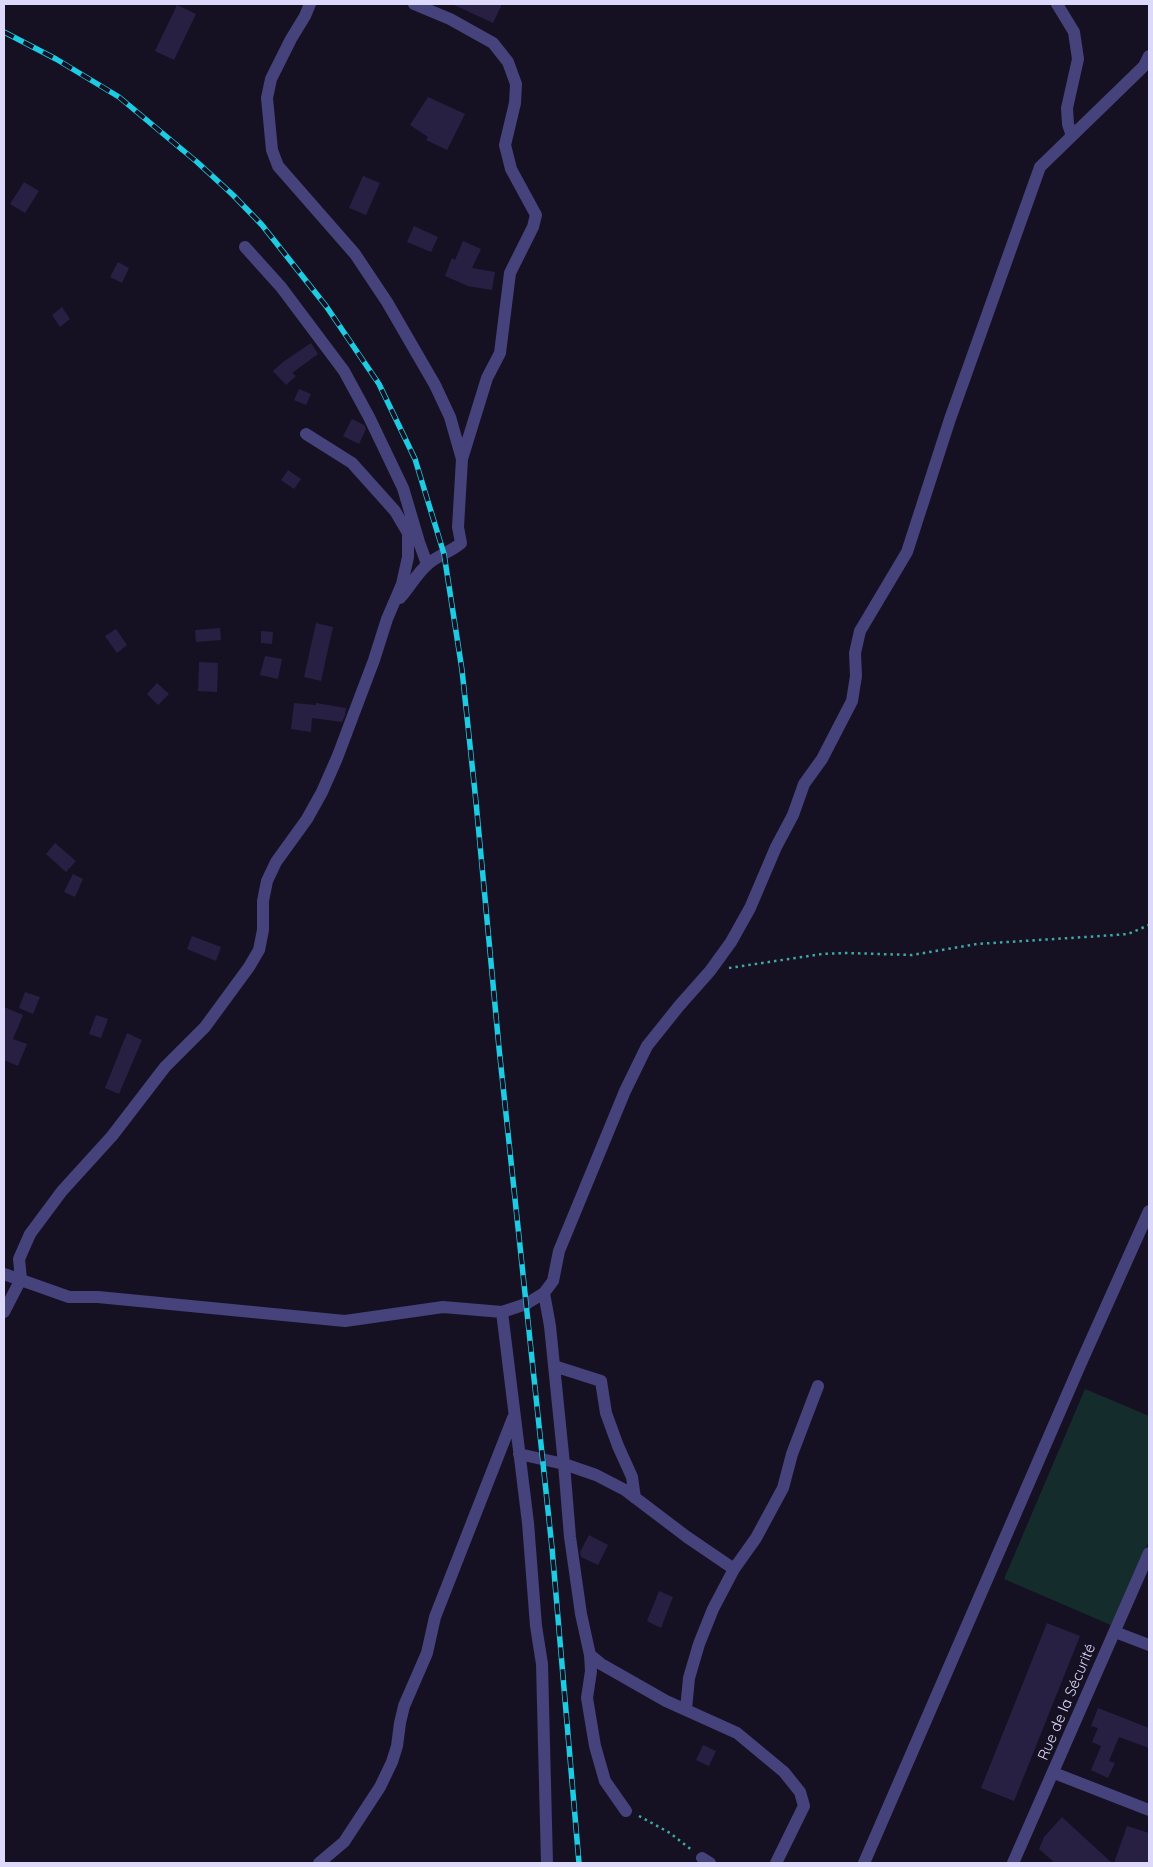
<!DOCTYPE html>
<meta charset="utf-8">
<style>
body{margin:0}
#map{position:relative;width:1153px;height:1867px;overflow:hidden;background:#151123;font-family:Quicksand,sans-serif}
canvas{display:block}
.frame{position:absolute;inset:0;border:5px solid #ddd9fa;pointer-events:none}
</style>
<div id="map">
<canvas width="1153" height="1867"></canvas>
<div class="frame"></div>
</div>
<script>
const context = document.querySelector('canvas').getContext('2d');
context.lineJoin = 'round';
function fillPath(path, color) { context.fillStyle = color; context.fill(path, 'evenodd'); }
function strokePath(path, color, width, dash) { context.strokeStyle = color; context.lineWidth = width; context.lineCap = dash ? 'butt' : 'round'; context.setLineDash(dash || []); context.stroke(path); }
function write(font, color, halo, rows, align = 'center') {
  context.font = font + ' Quicksand,sans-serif'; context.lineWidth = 4; context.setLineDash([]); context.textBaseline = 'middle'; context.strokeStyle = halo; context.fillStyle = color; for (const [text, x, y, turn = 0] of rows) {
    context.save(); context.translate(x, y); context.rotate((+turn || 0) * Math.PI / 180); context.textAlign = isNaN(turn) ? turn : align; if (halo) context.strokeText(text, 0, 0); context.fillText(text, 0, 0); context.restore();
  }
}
fillPath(new Path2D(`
 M1085,1389L1149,1416V1541L1113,1626L1004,1579Z`), '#152c2c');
fillPath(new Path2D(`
 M452,4H502L493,23Z
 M177,5L196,14L174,60L155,51Z
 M428,97L465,114L447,150L426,140L428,137L410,125Z
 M363,176L380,183L366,215L349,208Z
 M24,182L39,191L25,213L10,204Z
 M414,226L438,237L431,252L407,242Z
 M463,241L481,249L472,268L495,272L492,290L468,286L445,276L452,258L455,260Z
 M118,262L129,268L122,283L110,277Z
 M62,307L70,319L60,327L52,315Z
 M311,343L318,354L292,373L296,376L286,385L273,371L283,362Z
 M299,389L311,394L306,405L294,400Z
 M352,419L364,425L366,429L359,444L343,436Z
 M288,470L301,479L294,489L281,480Z
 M316,623L333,627L321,681L304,677Z
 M220,628L221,640L196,642L195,630Z
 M116,629L127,645L117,653L105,636Z
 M261,631L273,632L272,644L261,643Z
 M265,656L282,659L278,679L260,675Z
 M199,662L218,663L217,692L198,691Z
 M157,683L169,694L158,705L147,694Z
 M294,703L316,705V703L346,708L345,715L342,722L312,718L311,732L291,729Z
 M55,843L76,861L66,872L46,854Z
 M73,874L83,879L75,897L64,892Z
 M192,936L221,947L216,961L187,949Z
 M25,992L40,997L33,1014L19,1008Z
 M4,1007L23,1015L13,1039L27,1044L18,1066L4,1060Z
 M96,1015L108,1019L101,1038L89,1034Z
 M127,1033L142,1040L119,1094L105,1088Z
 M589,1535L608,1545L598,1565L581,1557L580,1552Z
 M659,1591L673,1597L661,1628L647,1621Z
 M1047,1623L1080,1636L1014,1801L981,1788Z
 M1098,1708L1149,1728V1748L1119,1737L1109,1761L1115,1763L1108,1778L1091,1770L1101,1746L1092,1742L1098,1728L1091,1726Z
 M703,1745L716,1751L709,1766L696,1760Z
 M1062,1817L1100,1852L1112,1863H1055L1039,1849L1044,1837Z
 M1127,1826L1149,1833V1863H1114Z`), '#272042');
strokePath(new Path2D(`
 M729,968L822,954L847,953L912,955L977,944L1101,936L1128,934L1149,925
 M639,1816L670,1833L693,1851`), '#3ea8a3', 2.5, [2.5, 4]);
strokePath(new Path2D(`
 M310,4L305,16L291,39L271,79L267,98L272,150L278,166L355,254L387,302L435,385L450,417L462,459
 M1057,4L1074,32L1078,59L1067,108L1068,124L1072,136
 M245,247L281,287L344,371L369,417L403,488L419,542L427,564
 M400,598C410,587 417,573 428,564C438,555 451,552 461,543L458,527L462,459L487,378L500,353L510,273L533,227L536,215L511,169L505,145L515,103L516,84L508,62L493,43L450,19L414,4
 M4,1274L69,1297H98L345,1321L443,1307L502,1312L526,1304L544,1293L553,1281L559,1251L625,1091L647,1046L679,1006L710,971L731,942L750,908L776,847L793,815L804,784L822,759L852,701L856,676L855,653L860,631L907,552L950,419L1040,167L1144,66L1149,56
 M544,1293L550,1326L564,1464L570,1537L581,1614L590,1655L591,1671L587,1698L595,1746L605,1781L626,1811
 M4,1312L21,1279L19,1259L30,1234L62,1191L112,1136L165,1067L205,1027L249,967L259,950L263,930V901L267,881L276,862L307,819L322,792L337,758L374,660L387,619L402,584L408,557V533L395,511L352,463L306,434
 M502,1312L528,1523L536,1626L542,1664L547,1863
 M554,1366L601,1381L606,1413L618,1446L632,1477L635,1498
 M519,1454L564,1464L596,1475L625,1490L687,1537L734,1569
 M1115,1632L1149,1645
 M590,1655L601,1664L666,1701L737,1733L784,1772L800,1792L804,1806L776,1863
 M686,1709L689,1678L699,1644L713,1609L734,1569L756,1538L783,1488L792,1454L818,1386
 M1054,1773L1149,1810
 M702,1858L710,1863
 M319,1863L344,1842L380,1787L392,1762L397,1746L400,1723L404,1706L427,1653L435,1617L513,1418
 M864,1863L1080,1365L1149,1211
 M1013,1863L1149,1553`), '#45427c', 12);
const rail = new Path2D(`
 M4,32L56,59L119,97L197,162L233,195L262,225L326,306L379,384L415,459L444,554L462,670L476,802L499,1048L552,1548L579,1863`);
strokePath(rail, '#1dcbe2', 5.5);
strokePath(rail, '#151123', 4, [11]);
write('15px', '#ddd9fa', '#151123', [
 ["Rue de la Sécurité",1067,1702,-67]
]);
</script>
